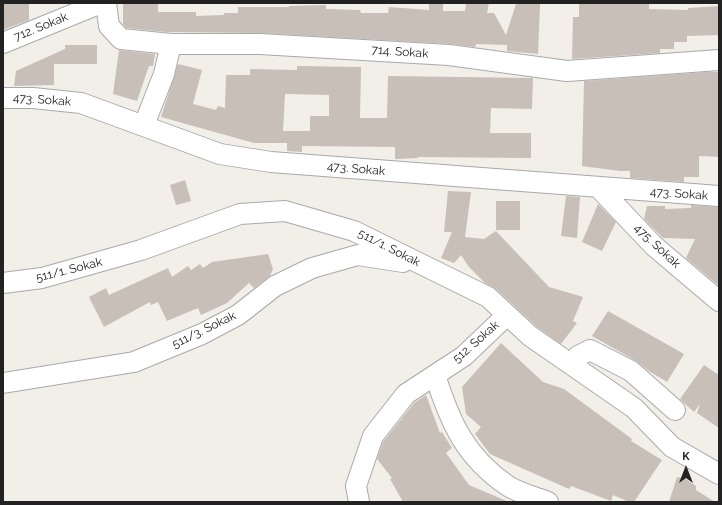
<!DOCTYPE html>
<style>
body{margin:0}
#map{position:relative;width:722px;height:505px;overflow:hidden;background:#f2efe9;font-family:Raleway,sans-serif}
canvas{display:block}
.frame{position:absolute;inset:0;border:4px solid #222;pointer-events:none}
.north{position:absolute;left:666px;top:449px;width:40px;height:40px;-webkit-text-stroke:3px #fff;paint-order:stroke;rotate:0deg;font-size:11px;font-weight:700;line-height:16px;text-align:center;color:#222}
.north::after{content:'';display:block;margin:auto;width:14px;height:18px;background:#222;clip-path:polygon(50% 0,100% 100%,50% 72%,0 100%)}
</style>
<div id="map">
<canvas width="722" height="505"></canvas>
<div class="frame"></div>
<div class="north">K</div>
</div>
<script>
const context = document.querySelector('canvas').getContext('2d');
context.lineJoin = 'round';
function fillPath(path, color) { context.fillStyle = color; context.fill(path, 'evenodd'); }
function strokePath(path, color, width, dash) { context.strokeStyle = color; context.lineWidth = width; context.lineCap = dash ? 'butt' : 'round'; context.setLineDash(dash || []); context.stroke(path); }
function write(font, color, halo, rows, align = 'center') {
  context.font = font + ' Raleway,sans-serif'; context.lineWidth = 3.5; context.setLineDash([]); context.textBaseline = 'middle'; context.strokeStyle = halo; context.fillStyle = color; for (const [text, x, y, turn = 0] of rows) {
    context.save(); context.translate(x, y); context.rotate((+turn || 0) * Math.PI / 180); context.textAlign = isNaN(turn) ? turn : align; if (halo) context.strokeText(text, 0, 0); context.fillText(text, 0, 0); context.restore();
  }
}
fillPath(new Path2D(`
 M123,3H158V12H196V16L224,15V13H238V7H289V6L326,5V9L360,10L361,13H388L389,7L429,10V4L443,3V11H465L466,3H489L487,13H494L506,35L516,4H540L538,54L507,51V45L476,44L475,47L450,44L261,33L166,32L126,28L123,24Z
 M579,3H649V9L688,10V8L719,6V35L687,36V42H674V49H660V53L572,59L573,17H579Z
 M3,4H29V20L3,30Z
 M65,45H97V64H54V85L14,86L16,71L65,49Z
 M119,50L155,54L153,66H149L137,101L113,94Z
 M178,64L202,70L193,104L216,110L218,106L225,108L226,75H250V69L297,70V66L361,67L360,118H387L388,76L533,78L532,109L491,108L490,133H531V158L418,157V158L395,159V147L302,146V152L287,151V143H254L161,117ZM285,94L329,95V116H310V131H283Z
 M706,72H719V157L699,156V177H684V182L630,178V171H620L582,166L584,81Z
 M185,180L191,201L176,205L170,185Z
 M448,191L471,192L465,237L484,239L496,231L549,287L583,297L573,321L577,323L561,344L537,327L496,289L485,283L469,267L461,255L454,263L441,258L452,232H444Z
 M566,196L580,197L577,238L561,236Z
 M496,201H520V230H496Z
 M598,204L616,222L602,251L582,242Z
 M691,205L719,207V286L686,258L695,239L663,238L644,219L647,206H665V209L691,208Z
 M268,254L273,269L270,276L254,288L249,283L227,303L201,315L198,308L167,321L158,302L151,305L150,302L104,327L89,297L106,288L109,295L168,268L172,277L188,266L191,270L200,264L203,268L212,262Z
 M608,311L684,354L667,382L649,371L636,361L592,336Z
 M501,343L543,382L564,389L632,439L631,441L662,460L634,502H629L613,495L611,501L571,486L569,489L490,454L475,434L481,427L466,414L462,387Z
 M704,365L719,375V428L697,413L700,404L694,412L680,399Z
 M426,395L440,433L442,432L452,448L446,453L469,485L509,502H403L390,479L392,478L377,459L383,442L414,403Z
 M677,477L686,479L696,486V490L715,502H669Z`), '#c7bfb8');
const minor = new Path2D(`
 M106,3L109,26L121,39L171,44H260L449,55L567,71L719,60
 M3,43L101,3
 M3,98H33L81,103L220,154L271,162L719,196
 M144,125L164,74L171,44
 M599,188L654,246L719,301
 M3,283L42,278L141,250L240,214L285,211L354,231L488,297L530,336L634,408L672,447L719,474
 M571,364L578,356L590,350L631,371L675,410
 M435,375C450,422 465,457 508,486C519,493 535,497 548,502
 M3,383L134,362L202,334L238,315L275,286L312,268L358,255L403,262
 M359,502L356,486L373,436L406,394L464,356L507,315`);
strokePath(minor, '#a9a9a9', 22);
strokePath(minor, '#fff', 20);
write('12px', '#222', '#fff', [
 ["712. Sokak",41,27,-22],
 ["714. Sokak",400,52,4],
 ["473. Sokak",42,100,4],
 ["473. Sokak",356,169,5],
 ["473. Sokak",679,194,4],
 ["475. Sokak",657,246,43],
 ["511/1. Sokak",389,248,27],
 ["511/1. Sokak",69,270,-14],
 ["511/3. Sokak",204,330,-26],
 ["512. Sokak",476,342,-41]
]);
</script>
